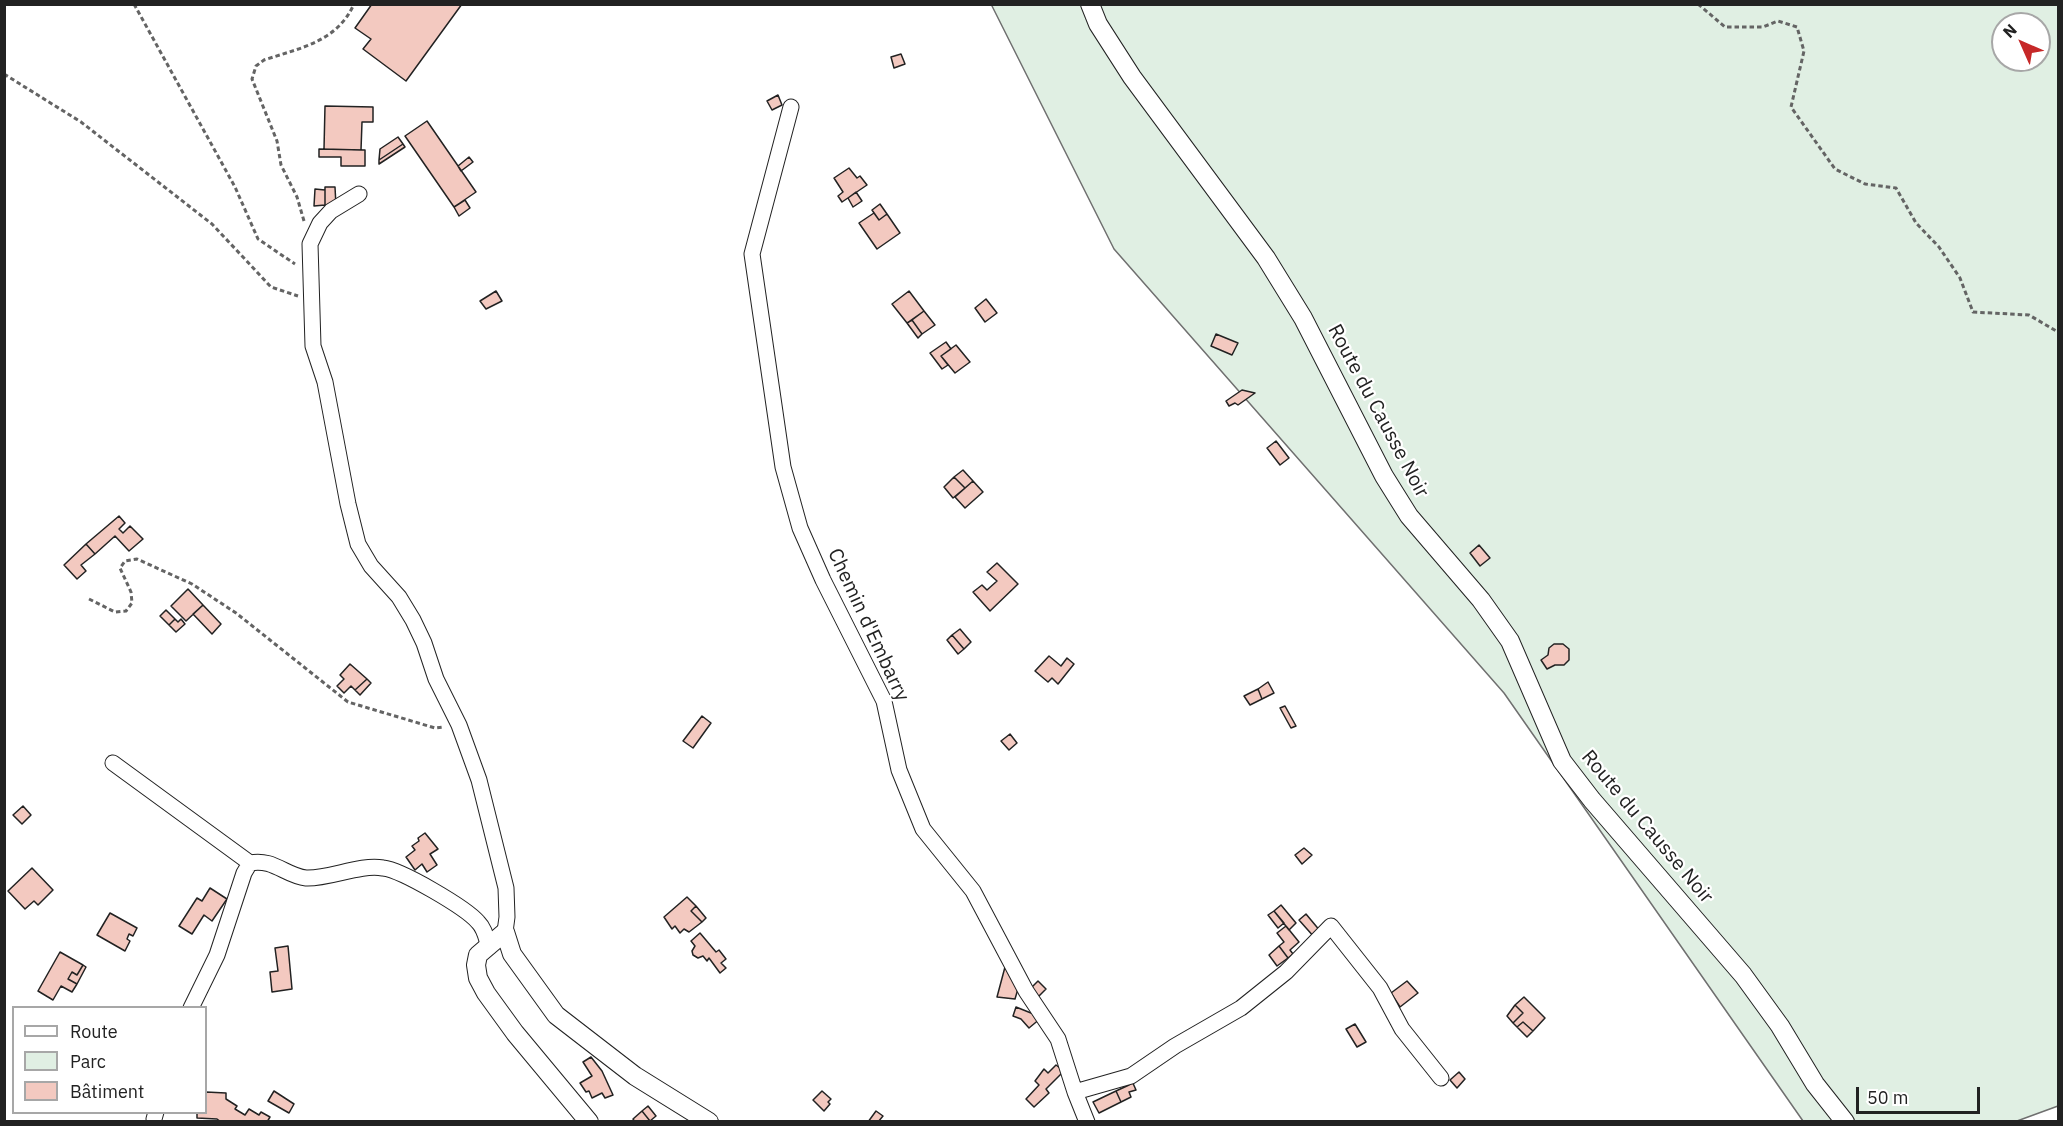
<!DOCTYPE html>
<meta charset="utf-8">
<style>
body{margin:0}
#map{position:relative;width:2063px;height:1126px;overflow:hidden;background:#fff;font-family:"IBM Plex Sans",sans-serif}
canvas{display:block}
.frame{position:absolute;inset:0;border:6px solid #222;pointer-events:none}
.legend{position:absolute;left:12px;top:1006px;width:195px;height:108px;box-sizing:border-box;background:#fff;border:2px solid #a7a7a7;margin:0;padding:8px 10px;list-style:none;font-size:18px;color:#222}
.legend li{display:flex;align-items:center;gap:12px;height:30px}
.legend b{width:30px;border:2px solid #a7a7a7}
.north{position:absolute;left:1991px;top:12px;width:60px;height:60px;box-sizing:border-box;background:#fff;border:2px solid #a7a7a7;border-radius:50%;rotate:315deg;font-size:16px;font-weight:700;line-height:24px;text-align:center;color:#222}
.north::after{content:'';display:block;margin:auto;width:21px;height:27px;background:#c62828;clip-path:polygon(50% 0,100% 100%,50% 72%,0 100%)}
.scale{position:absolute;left:1856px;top:1087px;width:124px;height:27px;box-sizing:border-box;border:3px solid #222;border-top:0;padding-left:8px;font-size:18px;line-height:21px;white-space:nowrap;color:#222;-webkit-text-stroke:4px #fff;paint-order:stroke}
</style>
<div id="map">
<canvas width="2063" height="1126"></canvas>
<div class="frame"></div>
<ul class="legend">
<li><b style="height:8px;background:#fff"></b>Route</li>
<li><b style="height:16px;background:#e0efe3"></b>Parc</li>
<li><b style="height:16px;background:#f3c9c0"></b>Bâtiment</li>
</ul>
<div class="north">N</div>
<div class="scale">50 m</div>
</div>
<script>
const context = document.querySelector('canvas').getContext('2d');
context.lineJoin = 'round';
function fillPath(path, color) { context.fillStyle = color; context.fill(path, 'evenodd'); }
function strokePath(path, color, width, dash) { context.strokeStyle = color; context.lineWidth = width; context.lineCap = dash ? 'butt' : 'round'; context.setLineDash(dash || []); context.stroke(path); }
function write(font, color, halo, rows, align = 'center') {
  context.font = font + ' "IBM Plex Sans",sans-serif'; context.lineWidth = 4.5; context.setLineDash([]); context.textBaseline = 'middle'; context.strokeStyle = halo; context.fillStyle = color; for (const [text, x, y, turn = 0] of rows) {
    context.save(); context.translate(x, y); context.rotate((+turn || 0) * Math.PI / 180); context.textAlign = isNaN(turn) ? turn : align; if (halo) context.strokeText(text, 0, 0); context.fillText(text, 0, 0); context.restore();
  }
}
const green = new Path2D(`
 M991,4L2058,5V1106L2017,1121H1803L1504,693L1114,249ZM2003,24H2039V60H2003Z`);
fillPath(green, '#e0efe3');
strokePath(green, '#6f6f6f', 1.5);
const building = new Path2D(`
 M372,4H462L406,81L363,49L371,39L355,28Z
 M901,54L905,64L894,68L891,57Z
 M778,95L782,105L772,110L767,101Z
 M325,106L373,107V122H362L361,150L324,149Z
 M427,121L476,192L454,207L405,136Z
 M398,137L403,144L379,160L380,149Z
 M403,144L405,147L379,164V160Z
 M319,149L365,150V166H341V157H319Z
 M469,157L473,162L461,171L458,166Z
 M849,168L857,178L860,176L867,185L842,202L838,196L843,192L834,178Z
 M325,187H335L336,206L325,205Z
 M315,189L325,190V205L314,206Z
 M856,192L862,201L853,207L848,198Z
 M465,200L470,208L459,216L454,207Z
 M880,204L887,214L879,220L872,210Z
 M874,213L879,220L887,214L900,233L877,249L859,223Z
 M496,291L502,301L486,309L480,301Z
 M909,291L924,311L907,323L892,304Z
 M986,299L997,313L985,322L975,308Z
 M924,311L935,325L922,334L912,320Z
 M912,320L922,334L918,338L907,323Z
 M1216,334L1238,343L1232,355L1211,346Z
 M946,342L951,349L941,356L948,365L942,369L930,353Z
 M956,345L970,362L955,373L941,356Z
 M1242,390L1255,393L1238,405L1235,403L1229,406L1226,401Z
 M1276,441L1289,458L1280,465L1267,448Z
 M963,470L973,481L965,488L954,477Z
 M954,477L965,488L953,498L944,487Z
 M973,481L983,492L965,508L955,497Z
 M119,516L125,523L119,529L123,533L130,526L143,539L129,551L115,536L95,554L86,544Z
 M86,544L95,554L81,565L86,571L77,579L64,565Z
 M1479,545L1490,558L1480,566L1470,553Z
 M997,563L1018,584L990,611L973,592L982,585L987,590L997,581L987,572Z
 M188,589L203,605L186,621L171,606Z
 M203,605L221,624L212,634L193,614Z
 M166,610L175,619L169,625L160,616Z
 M175,619L178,622L181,619L185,624L176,632L169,625Z
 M960,629L971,642L964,649L952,635Z
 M952,635L964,649L958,654L947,640Z
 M1554,644H1563L1569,649V660L1564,665H1555L1547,669L1541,660L1548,655L1549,648Z
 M1049,656L1061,666L1067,658L1074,664L1058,684L1052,678L1048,682L1035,671Z
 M350,664L367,679L355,690L351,686L344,693L337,686L344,679L340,675Z
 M367,679L371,683L360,695L355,690Z
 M1268,682L1274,693L1262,699L1258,689Z
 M1258,689L1262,699L1250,705L1244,696Z
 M1285,706L1296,726L1291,728L1280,708Z
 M702,716L711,723L693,748L683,741Z
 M1010,734L1017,743L1009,750L1001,741Z
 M23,806L31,815L22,824L13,815Z
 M425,833L438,849L430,854L437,865L427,872L422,864L415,870L406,857L415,850L412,846L419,841L418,838Z
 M1304,848L1312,855L1302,864L1295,855Z
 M32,868L53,890L38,905L34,901L25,909L8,891Z
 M210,888L227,899L212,921L204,915L192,934L179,926L197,898L202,901Z
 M687,897L696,906L691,911L702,922L689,932L684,929L680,933L675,926L672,929L664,917Z
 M1281,905L1296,923L1289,930L1274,911Z
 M696,906L706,918L702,922L691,911Z
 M1274,911L1284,923L1278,928L1268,915Z
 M110,913L137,928L133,936L129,934L127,939L130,941L125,951L97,935Z
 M1306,914L1321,932L1315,938L1299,920Z
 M1286,926L1299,942L1290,950L1293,954L1288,958L1279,946L1284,942L1277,933Z
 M700,933L716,952L719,950L726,959L721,963L726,968L720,973L709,958L707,961L703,956L698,958L693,955L692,951L695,946L691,941Z
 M288,946L292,989L272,992L270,972L278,971L275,948Z
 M1279,946L1288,958L1277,966L1269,955Z
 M60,952L83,965L77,975L72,972L68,979L77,984L72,992L61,986L53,1000L38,991Z
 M83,965L86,967L77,984L68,979L72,972L77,975Z
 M1005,967L1020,982L1015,999L997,997Z
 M1038,981L1046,989L1038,997L1030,989Z
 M1407,981L1418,993L1400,1007L1391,993Z
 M1524,997L1545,1018L1533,1031L1523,1022L1517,1027L1513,1023L1523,1013L1515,1005Z
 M1515,1005L1523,1013L1513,1023L1507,1016Z
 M1016,1007L1031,1013L1034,1010L1041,1018L1029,1028L1021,1019L1013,1016Z
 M1523,1022L1533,1031L1527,1037L1517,1027Z
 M1355,1024L1366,1042L1357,1047L1346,1029Z
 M591,1057L602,1071L613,1095L605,1098L602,1093L592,1098L589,1091L586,1092L580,1083L592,1076L583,1062Z
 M1056,1065L1064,1071L1046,1089L1049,1093L1034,1107L1026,1099L1039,1085L1035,1081L1044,1069L1048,1073Z
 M1459,1072L1465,1079L1457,1088L1450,1080Z
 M1132,1081L1136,1090L1129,1092L1131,1097L1121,1102L1116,1091L1129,1085L1128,1082Z
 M274,1091L294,1104L289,1113L268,1101Z
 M822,1091L831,1099L828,1102L830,1104L824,1111L813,1100Z
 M1116,1091L1121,1102L1099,1113L1093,1102Z
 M206,1092L226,1093V1099L237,1106L235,1109L245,1115L249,1109L259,1115L261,1112L270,1117L267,1122H221L217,1119L197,1118V1112H206Z
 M648,1106L656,1116L650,1121L642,1111Z
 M642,1111L650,1121V1122H635L633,1119Z
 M876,1111L883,1116L878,1122H868Z`);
fillPath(building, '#f3c9c0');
strokePath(building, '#222', 1.5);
const minor = new Path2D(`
 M791,107L752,254L783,467L800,528L823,580L884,701L899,770L923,829L973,891L1026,991L1058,1039L1075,1092L1087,1122
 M359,194L331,211L320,223L310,244L313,346L325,382L348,504L358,544L371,566L399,597L413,620L424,643L436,679L459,725L479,780L506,888L507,917L505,932
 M113,763L250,863
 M191,1008L217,955L244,873L250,863C273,858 286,876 306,878C330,879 359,864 383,868C402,870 466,908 478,922C485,929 486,938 489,947
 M1075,1092L1131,1076L1175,1046L1241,1008L1286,972L1331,926L1380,988L1402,1029L1441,1078
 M154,1119L156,1112`);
const tertiary = new Path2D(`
 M1090,4L1098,24L1132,77L1266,258L1303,318L1384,476L1409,516L1481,600L1510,641L1562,761L1592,800L1743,975L1780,1026L1815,1084L1845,1122
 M589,1122L515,1033L486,993L478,978L476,965L478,955L505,932L512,954L556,1015L635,1076L709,1122`);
strokePath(minor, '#222', 17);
strokePath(tertiary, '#222', 20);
strokePath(new Path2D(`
 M134,4L235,187L258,239L295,264
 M1698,4L1725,27H1763L1778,21L1797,27L1804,51L1791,107L1835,169L1865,184L1896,188L1916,223L1939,247L1960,278L1973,312L2029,315L2058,332
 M4,74L81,122L212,224L271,287L298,296
 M304,221L297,197L281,165L277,141L252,79L256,66L264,60C300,48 337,42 354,4
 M89,599L115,612L126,611L132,603L131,592L120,568L125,561L137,559L192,584L236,613L348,702L435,728L443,727`), '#646464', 3, [4.5, 3]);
strokePath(minor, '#fff', 15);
strokePath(tertiary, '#fff', 18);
write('20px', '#222', '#fff', [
 ["Route du Causse Noir",1378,411,62],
 ["Chemin d'Embarry",868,625,65],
 ["Route du Causse Noir",1647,827,50]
]);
</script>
